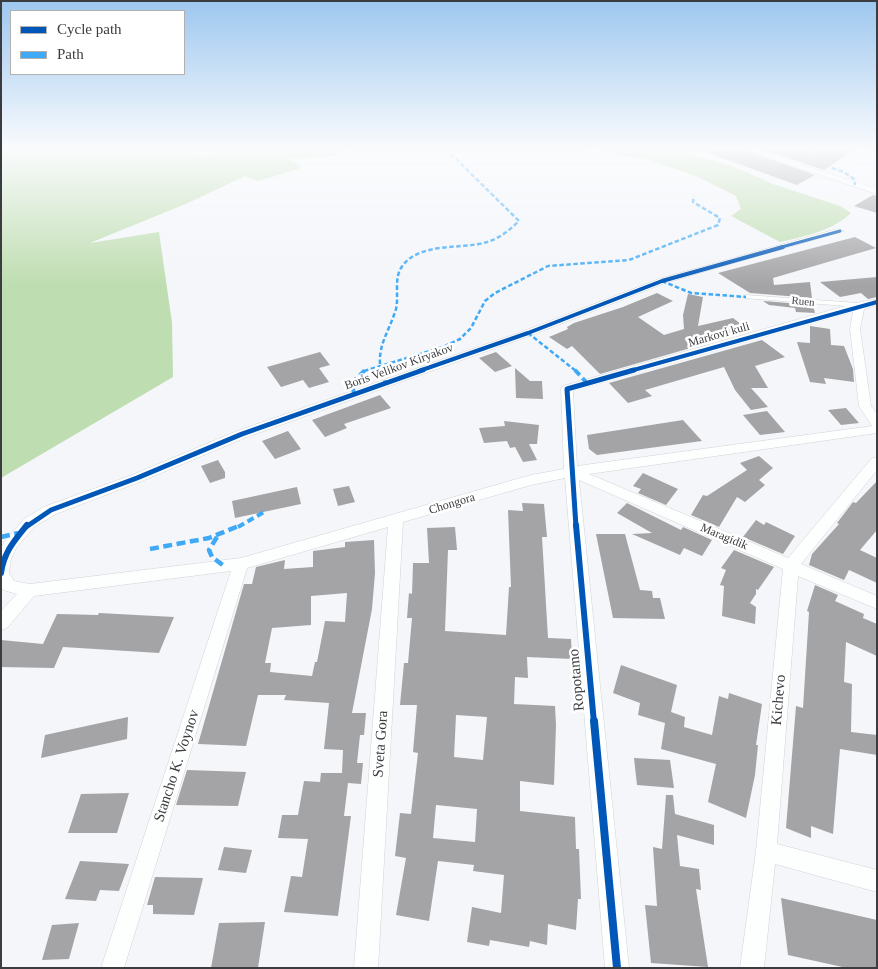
<!DOCTYPE html>
<style>
body{margin:0}
#map{position:relative;width:878px;height:969px;overflow:hidden;background:#f4f6fa;font-family:Georgia,serif}
canvas{display:block}
.frame{position:absolute;inset:0;border:2px solid #3b3c3f;pointer-events:none}
.legend{position:absolute;left:10px;top:10px;width:175px;height:65px;box-sizing:border-box;background:#fff;border:1px solid #b1b1b2;margin:0;padding:6px 9px;list-style:none;font-size:15px;color:#3b3c3f}
.legend li{display:flex;align-items:center;gap:10px;height:25px}
.legend b{width:25px;border:1px solid #b1b1b2}
</style>
<div id="map">
<canvas width="878" height="969"></canvas>
<div class="frame"></div>
<ul class="legend">
<li><b style="height:6px;background:#0057b8"></b>Cycle path</li>
<li><b style="height:6px;background:#3fa9f5"></b>Path</li>
</ul>
</div>
<script>
const context = document.querySelector('canvas').getContext('2d');
context.lineJoin = 'round';
function fillPath(path, color) { context.fillStyle = color; context.fill(path, 'evenodd'); }
function strokePath(path, color, width, dash) { context.strokeStyle = color; context.lineWidth = width; context.lineCap = dash ? 'butt' : 'round'; context.setLineDash(dash || []); context.stroke(path); }
function write(font, color, halo, rows, align = 'center') {
  context.font = font + ' Georgia,serif'; context.lineWidth = 5; context.setLineDash([]); context.textBaseline = 'middle'; context.strokeStyle = halo; context.fillStyle = color; for (const [text, x, y, turn = 0] of rows) {
    context.save(); context.translate(x, y); context.rotate((+turn || 0) * Math.PI / 180); context.textAlign = isNaN(turn) ? turn : align; if (halo) context.strokeText(text, 0, 0); context.fillText(text, 0, 0); context.restore();
  }
}
fillPath(new Path2D(`
 M1,150H190L192,153L205,157L221,150H352L333,156L291,159L302,168L258,181L245,176L188,203L90,243L159,232L172,323L173,377L1,478Z
 M590,150H676L732,166L773,184L840,206L851,213C832,231 806,236 780,242L731,216L741,209L736,196L696,176L648,160Z`), '#beddb0');
fillPath(new Path2D(`
 M708,150H744L815,175L797,185L708,153Z
 M764,150H808L811,154L817,150H853L824,170Z
 M873,195L877,196V213L854,206Z
 M855,237L876,248L773,278L774,285L810,282L812,298L750,293L718,273Z
 M877,277V297L868,299L861,293L840,297L820,282Z
 M657,293L673,301L638,317L664,335L684,329L683,315L688,294L703,297L698,326L733,318L750,331L600,374L572,346L567,349L549,337L568,329L567,327L574,323L623,307Z
 M763,301L813,305L815,313L796,312L795,308L769,305Z
 M810,326L830,329L831,345L844,346L853,369L854,382L824,378L826,384L810,382L797,342L810,343Z
 M762,340L785,357L755,366L768,388H751L768,407L751,410L735,390L724,367L645,390L652,396L628,403L609,383Z
 M320,352L330,365L319,368L329,382L309,388L303,380L281,387L267,367Z
 M496,352L512,366L495,372L479,358Z
 M515,368L530,381H542L543,399L516,398Z
 M380,395L391,408L344,424L347,428L325,437L312,420Z
 M846,408L859,423L841,425L828,410Z
 M767,411L785,432L760,435L743,415Z
 M683,420L702,441L597,455L589,449L587,435Z
 M504,421L539,425L537,444H529L537,460L523,462L515,447L510,448L507,441L484,443L479,428L505,426Z
 M288,431L301,449L275,459L262,441Z
 M759,456L773,468L759,480L765,485L745,502L737,497L719,527L691,515L703,495L707,496L747,470L740,463Z
 M218,460L225,472V478L210,483L201,466Z
 M643,473L678,489L666,505L638,493L641,489L633,486Z
 M877,481V530L860,550L877,558V583L849,570L844,580L809,565L812,554L839,524L837,523L853,502L856,503Z
 M349,486L355,502L338,506L333,489Z
 M297,487L301,504L235,518L232,501Z
 M522,503L544,504L547,537H542L548,638L571,639L572,659L527,657L528,678L515,677L514,704L555,706L556,725L554,785L520,781V811L575,817L576,849H579L581,899H578L576,930L548,924L547,945L530,941L529,947L490,940L489,946L467,942L472,907L501,913L504,875L473,871L474,865L438,861L429,921L396,915L406,858L395,856L400,813L411,814L418,753L413,752L417,705H400L404,663H408L412,618H407L409,593L412,594L413,563H429L427,528L455,527L457,550H448L445,631L506,635L509,587H511L508,510L523,511ZM456,715L487,717L483,760L454,757ZM436,805L477,809L475,842L433,838Z
 M627,503L681,530L683,527L712,540L702,556L684,548L680,555L632,534L652,533L617,513Z
 M756,520L764,525L766,522L795,536L783,554L743,537Z
 M596,534H625L640,590L652,591L653,598H660L665,619L613,618Z
 M374,540L375,573L372,609L352,713H366L364,735H360L357,763H363L361,784L348,783L344,816H351L338,916L284,912L291,876L302,877L308,839L278,838L282,815H298L304,781L320,782L321,773H342L343,750L324,749L329,703L284,700L286,695H258L246,746L198,744L244,584H252L256,567L285,560L284,569L313,567V551L345,547V542ZM347,593L345,622L325,621L317,662H315L312,676L270,672L271,663H265L272,628L311,625V596Z
 M734,550L774,567L758,590L756,589V594L750,603L756,607L755,624L722,616L724,586L720,585L726,570L721,568Z
 M815,585L838,595L835,601L864,614L863,618L877,624V656L846,642L844,682L852,684L851,732L877,735V755L840,749L833,834L811,826V838L786,828L796,706L803,708L809,612L807,611Z
 M99,613L174,617L159,653L63,647L54,668L1,667V640L43,644L57,614L98,615Z
 M621,665L677,685L671,712L685,717L684,727L712,735L719,696L728,699L729,693L762,704L756,745H758L755,775L746,818L708,802L716,764L661,749L665,723L638,715L640,703L613,693Z
 M128,717L127,739L41,758L45,735Z
 M634,758L670,760L674,788L637,785Z
 M187,770L246,772L238,806L176,805Z
 M129,793L117,833H68L81,794Z
 M666,795H673L675,814L714,825V845L677,835L680,866L699,869L701,890L696,889L708,967L651,963L645,905L657,906L653,847L662,849Z
 M224,847L252,850L246,873L218,870Z
 M80,861L129,864L119,891L100,890L96,901L65,899Z
 M155,877L203,878L194,915L153,914V905H147Z
 M781,898L877,920V968H847L788,955Z
 M265,922L258,968H211L219,923Z
 M79,923L69,959L42,960L52,925Z`), '#a4a4a6');
const service = new Path2D(`
 M811,150H815L812,152L810,151Z
 M746,295L858,303L861,305L858,307L744,298L743,297Z`);
const minor = new Path2D(`
 M746,150H757L877,189V194Z
 M857,150H866L835,170L828,168Z
 M837,229L844,231L665,283L532,335L247,437L142,481L56,514L34,527L16,548L11,559L9,573L14,581L30,584L241,558L531,475L564,469L561,389L563,386L856,303L877,299V305L864,309L860,329L871,406L877,414V433L589,474L788,558L872,458L877,457V470L801,564L877,596V609L798,576L777,844L877,870V892L775,864L764,968H740L756,851L783,569L579,480L629,968H605L565,478L531,485L403,522L378,968H354L388,527L247,568L124,968H101L231,571L34,596L7,628L1,630V611L17,594L3,590L1,587V548L5,541L24,519L46,506L132,475L237,431L524,331L659,279ZM853,312L850,329L859,406L872,426L577,466L573,391Z`);
strokePath(service, '#d1d2d5', 1);
strokePath(minor, '#d1d2d5', 1);
fillPath(service, '#fdfefe');
fillPath(minor, '#fdfefe');
strokePath(new Path2D(`
 M832,168L844,172L854,179L855,185
 M662,281L691,293L746,297
 M528,333L576,371
 M364,371L443,347L460,339L471,328L485,301L495,293L548,266L629,260L718,225L720,218L693,202L694,196
 M381,371C376,347 389,332 396,309C399,296 394,279 401,268C418,241 462,250 487,242C500,238 510,230 519,221L447,150`), '#3fa9f5', 2.5, [4.5, 2.5]);
strokePath(new Path2D(`
 M381,370L385,382
 M575,370L587,383
 M354,394L352,383L365,370
 M238,527L264,512`), '#3fa9f5', 4, [7, 4]);
strokePath(new Path2D(`
 M1,537L18,533
 M217,537L209,550L212,557L224,566
 M150,549L209,538L241,525`), '#3fa9f5', 4.5, [9, 4.5]);
strokePath(new Path2D(`
 M778,248L840,231`), '#0057b8', 3);
strokePath(new Path2D(`
 M419,371L528,333L662,281L783,247
 M630,371L877,302`), '#0057b8', 4);
strokePath(new Path2D(`
 M26,527L51,510L137,478L242,434L423,370
 M576,527L567,389L634,370`), '#0057b8', 5);
strokePath(new Path2D(`
 M576,525L594,723
 M1,573C4,552 14,541 27,525`), '#0057b8', 6);
strokePath(new Path2D(`
 M594,721L617,968`), '#0057b8', 8);
const sky = context.createLinearGradient(0, 0, 0, 286);
sky.addColorStop(0, '#9dc7ef');
sky.addColorStop(0.52, '#fafbfd');
sky.addColorStop(1, '#fafbfd00');
context.fillStyle = sky;
context.fillRect(0, 0, 878, 286);
write('11px', '#3b3c3f', '#fff', [
 ["Ruen",803,302,5]
]);
write('12px', '#3b3c3f', '#fff', [
 ["Markovi kuli",719,335,-16],
 ["Boris Velikov Kiryakov",399,367,-20],
 ["Chongora",452,504,-17],
 ["Maragidik",724,537,23]
]);
write('15px', '#3b3c3f', '#fff', [
 ["Ropotamo",577,680,-95],
 ["Kichevo",779,700,-85],
 ["Sveta Gora",381,744,-86],
 ["Stancho K. Voynov",177,766,-72]
]);
</script>
